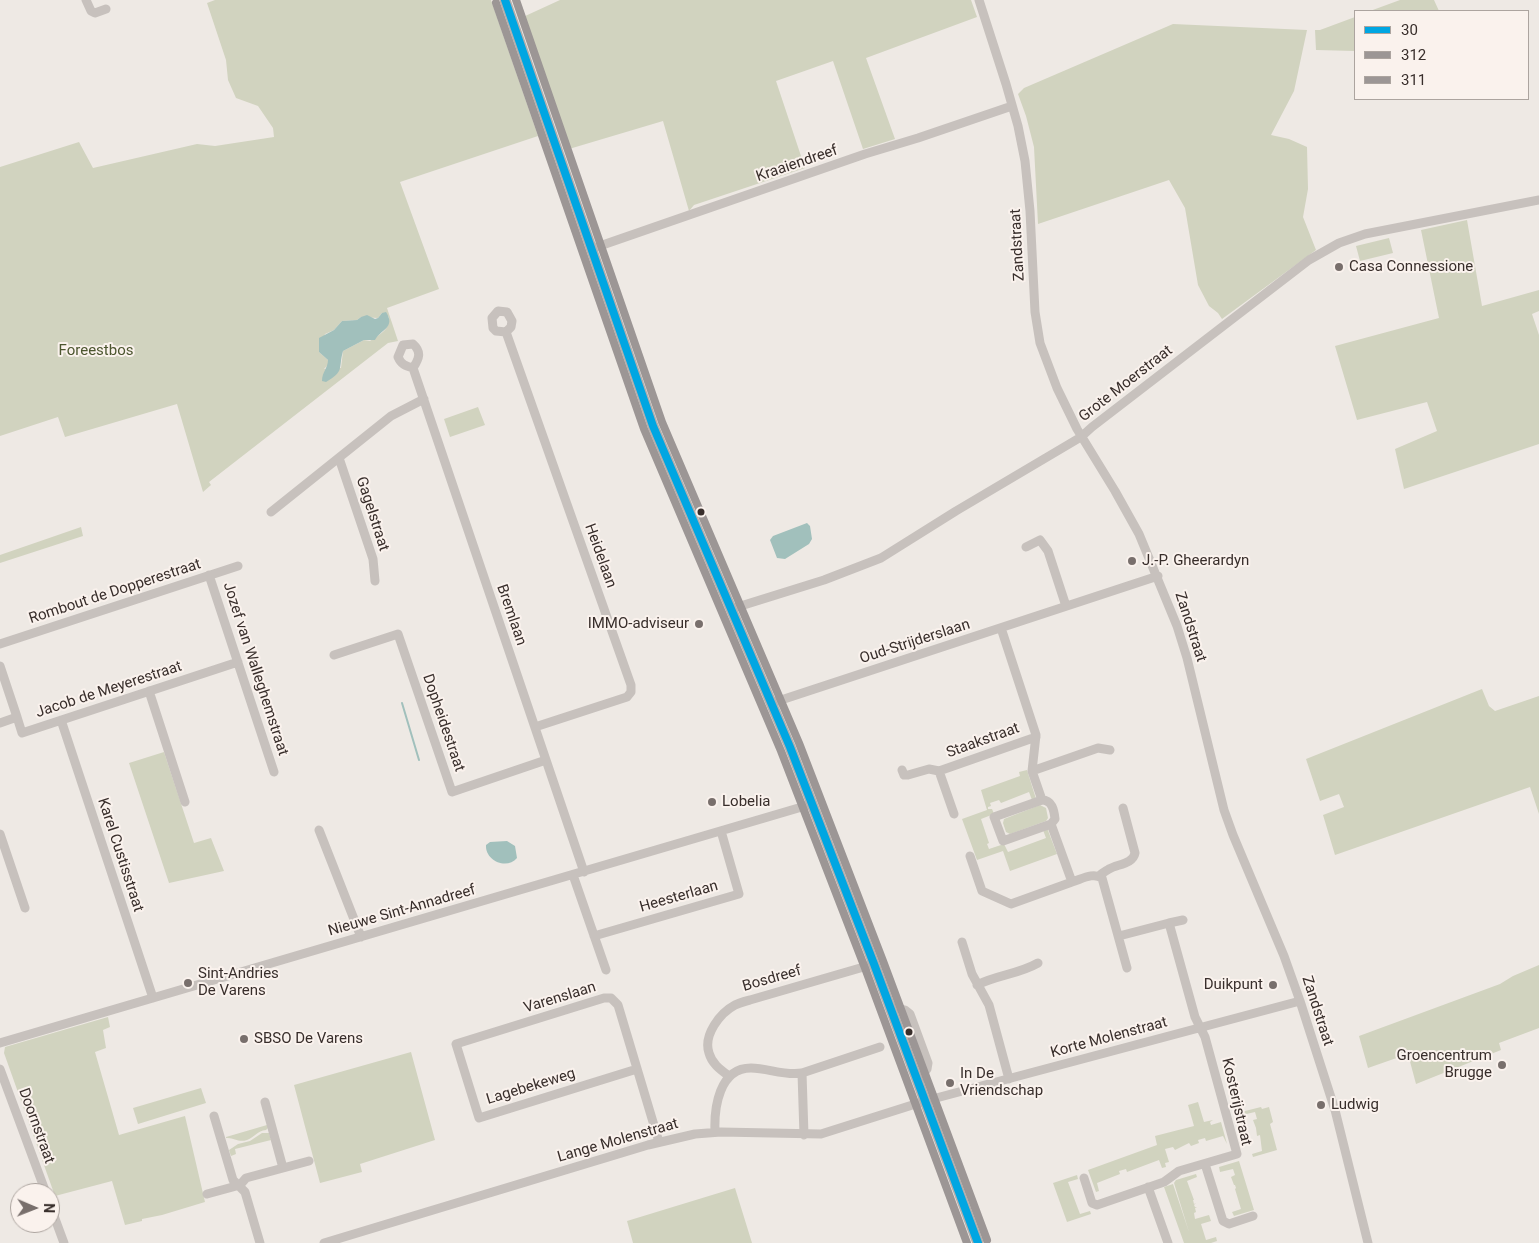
<!DOCTYPE html>
<style>
body{margin:0}
#map{position:relative;width:1539px;height:1243px;overflow:hidden;background:#eee9e4;font-family:Roboto,sans-serif}
canvas{display:block}
.legend{position:absolute;left:1354px;top:10px;width:175px;height:90px;box-sizing:border-box;background:#faf2ed;border:1px solid #aca49f;margin:0;padding:6px 9px;list-style:none;font-size:15px;color:#382e2b}
.legend li{display:flex;align-items:center;gap:10px;height:25px}
.legend b{width:25px;border:1px solid #aca49f}
.north{position:absolute;left:10px;top:1183px;width:50px;height:50px;box-sizing:border-box;background:#faf2ed;border:1px solid #aca49f;border-radius:50%;rotate:91deg;font-size:14px;font-weight:700;line-height:20px;text-align:center;color:#382e2b}
.north::after{content:'';display:block;margin:auto;width:18px;height:22px;background:#786f6c;clip-path:polygon(50% 0,100% 100%,50% 72%,0 100%)}
</style>
<div id="map">
<canvas width="1539" height="1243"></canvas>
<ul class="legend">
<li><b style="height:6px;background:#00a6e2"></b>30</li>
<li><b style="height:6px;background:#9c9695"></b>312</li>
<li><b style="height:6px;background:#9c9695"></b>311</li>
</ul>
<div class="north">N</div>
</div>
<script>
const context = document.querySelector('canvas').getContext('2d');
context.lineJoin = 'round';
function fillPath(path, color) { context.fillStyle = color; context.fill(path, 'evenodd'); }
function strokePath(path, color, width, dash) { context.strokeStyle = color; context.lineWidth = width; context.lineCap = dash ? 'butt' : 'round'; context.setLineDash(dash || []); context.stroke(path); }
function write(font, color, halo, rows, align = 'center') {
  context.font = font + ' Roboto,sans-serif'; context.lineWidth = 4; context.setLineDash([]); context.textBaseline = 'middle'; context.strokeStyle = halo; context.fillStyle = color; for (const [text, x, y, turn = 0] of rows) {
    context.save(); context.translate(x, y); context.rotate((+turn || 0) * Math.PI / 180); context.textAlign = isNaN(turn) ? turn : align; if (halo) context.strokeText(text, 0, 0); context.fillText(text, 0, 0); context.restore();
  }
}
fillPath(new Path2D(`
 M215,0H491L538,136L400,182L439,289L387,308L398,341L388,343L209,482L211,485L203,492L177,404L65,437L58,417L0,436V167L79,142L93,168L197,144L215,146L274,137L273,128L258,106L236,98L228,80L226,60L207,3ZM382,313L389,317C390,330 380,334 370,341L364,340L343,351L341,368L324,369L328,365V360L319,352L325,334L334,330L342,321L357,320L361,317L378,318Z
 M560,0H971L977,17L866,58L895,139L863,149L833,61L776,81L805,168L694,205L689,211L663,121L569,149L523,17Z
 M1400,0H1434L1439,11H1370Z
 M1355,17V51L1316,50L1315,30H1320Z
 M1173,24L1307,30L1294,91L1271,135L1289,139L1307,147L1308,189L1303,217L1316,250L1222,319L1218,313L1209,306L1198,285L1185,208L1169,180L1038,224L1034,147L1026,116L1018,94L1024,88Z
 M1467,220L1482,306L1539,290V311L1532,314L1539,335V444L1404,489L1395,449L1437,431L1427,402L1357,420L1335,346L1439,318L1421,230Z
 M1389,238L1393,253L1360,261L1356,246Z
 M478,407L485,425L450,437L444,419Z
 M81,527L83,536L0,563V555Z
 M1482,689L1489,706L1495,711L1539,696V814L1530,787L1335,855L1323,815L1344,807L1339,794L1320,801L1306,759Z
 M164,752L194,843L211,838L224,871L169,883L129,763Z
 M1027,770L1036,799L1032,800L1029,792L1001,803L999,800L990,803L991,806L988,807V809H992L994,814L981,819L989,843L987,844L989,849L1004,844L1008,852L1046,838L1043,830L1047,828L1057,854L1010,871L1003,851L977,860L962,819L987,810L981,790L1020,776L1019,772Z
 M1040,805L1046,808L1048,818L1046,821L1010,834L1006,832L1003,823L1004,819Z
 M1539,965V1028L1499,1043L1501,1050L1416,1084L1408,1054L1368,1068L1359,1036L1500,984L1513,976Z
 M108,1017L110,1027L103,1030L106,1048L95,1052L119,1135L185,1116L205,1202L162,1215L142,1219V1221L125,1225L112,1181L55,1196L4,1053L5,1047Z
 M411,1052L435,1140L360,1164L362,1172L320,1183L294,1085Z
 M201,1088L206,1103L138,1124L133,1108Z
 M1198,1102L1204,1122L1213,1120L1210,1122L1211,1125L1221,1122L1227,1144L1223,1136L1206,1141L1205,1138L1198,1140L1199,1143L1191,1146L1189,1143L1175,1150L1173,1147L1165,1149L1169,1162L1165,1163L1166,1167L1162,1168L1159,1160L1127,1172L1126,1169L1119,1171L1120,1174L1097,1183L1099,1191L1096,1192L1088,1170L1157,1145L1155,1136L1194,1126L1188,1105Z
 M1261,1107L1262,1109L1269,1107L1273,1122L1270,1124L1277,1150L1253,1157L1252,1154L1262,1151L1260,1135L1257,1136L1256,1128L1253,1120L1257,1119L1255,1112L1242,1115L1241,1112Z
 M267,1125L268,1128L266,1130C257,1131 255,1137 247,1140C238,1143 234,1137 226,1138V1137Z
 M262,1133H269L271,1140L235,1149L236,1154L231,1156L229,1150L238,1144L250,1141Z
 M1239,1161L1254,1210L1234,1216L1232,1212L1241,1209L1235,1189L1236,1188L1235,1185H1234L1231,1177L1235,1175L1233,1169L1220,1172L1219,1167Z
 M1196,1174L1197,1177L1187,1181L1194,1200H1193L1194,1204L1196,1203L1194,1205L1195,1207H1197L1195,1208L1196,1212L1194,1213L1195,1219L1209,1215L1211,1221L1201,1224L1206,1240L1216,1237L1217,1241L1211,1243H1184L1164,1187L1173,1184L1189,1232L1174,1183L1176,1180Z
 M1077,1175L1078,1179L1068,1182L1080,1214L1090,1211L1091,1214L1067,1222L1053,1183Z
 M735,1188L752,1243H633L627,1221Z`), '#d1d3bf');
fillPath(new Path2D(`
 M386,312C396,328 381,329 375,340H364L343,351C338,369 345,371 326,382L322,381C322,372 328,368 328,360L319,352V338L334,330L342,321L357,320L361,317L367,315L375,319L378,318L382,313Z
 M807,523L810,526L812,539L809,544L785,559L777,558L770,540L773,536Z
 M507,841L515,846L517,858C507,870 485,861 486,845L490,842Z`), '#a1c0bc');
strokePath(new Path2D(`
 M402,703L419,760`), '#a1c0bc', 2);
strokePath(new Path2D(`
 M86,0L91,11L95,13L106,9
 M979,0L1006,84L1018,126L1025,161L1030,211L1035,312L1040,343L1057,388L1077,429L1115,491L1139,534L1177,626L1187,658L1224,810L1233,835L1284,956L1300,1001L1335,1110L1368,1243
 M591,249L865,154L918,138L1012,106
 M506,332L496,331L493,328L492,318L498,311L507,312L512,321L511,327L506,332L631,685V692L627,697L535,727
 M413,368C405,366 401,364 398,357L403,345L413,344C422,352 419,359 413,368L584,872
 M339,458L373,559L375,581
 M271,512L391,416L424,399
 M1026,547L1040,540L1048,551L1066,606
 M209,575L274,772
 M731,609L824,580L881,558L956,511L1081,437L1092,427L1309,260L1339,243L1365,234L1539,200
 M1001,628L1036,735L1032,771L1042,800C1052,800 1054,810 1055,819L1051,824L1072,882C1082,879 1093,872 1102,878L1127,968
 M0,644L238,566
 M334,655L398,634L452,792L546,760
 M0,666L17,717
 M149,691L185,802
 M772,703L1158,576
 M61,720L153,998
 M0,723L17,717L22,733L238,662
 M902,770L904,775H908L929,769L939,771L1036,737
 M939,771L954,814
 M1032,771L1098,748L1110,750
 M1042,800L994,817L1003,841L1051,824
 M319,830L361,937
 M0,834L25,908
 M970,856L982,891L1011,904L1072,882
 M573,875L606,970
 M1099,876C1102,873 1106,871 1109,869C1118,864 1133,864 1135,853L1123,808
 M1169,923L1183,920
 M594,936L739,894L721,831
 M962,942L972,974L989,1005L1009,1079
 M977,985C997,975 1019,974 1038,963
 M889,1006L905,1010L910,1014L928,1063L927,1069L918,1082
 M0,1043L812,804
 M0,1069L46,1193
 M637,1069L479,1118L456,1044L604,998H611L618,1005L659,1142
 M802,1073L804,1135
 M729,1076C721,1070 712,1064 709,1053C703,1035 720,1013 735,1005C740,1003 745,1001 750,1000L874,964
 M265,1102L283,1168
 M214,1116L233,1180L245,1192L260,1243
 M715,1132C714,1108 719,1068 751,1068C768,1068 784,1076 802,1073L880,1047
 M1205,1164L1223,1221L1229,1224L1253,1216
 M1084,1178L1092,1203L1097,1205L1164,1182L1179,1171L1237,1154L1205,1037L1195,1017L1169,923L1119,936
 M1148,1187L1168,1243
 M207,1194L240,1185L246,1178L309,1161
 M50,1205L64,1243
 M324,1243L648,1145L695,1134L721,1132L821,1134L925,1101L1300,1001`), '#c7c1bd', 9);
strokePath(new Path2D(`
 M505,0L653,426L790,747L874,964L978,1243`), '#b6afac', 11);
strokePath(new Path2D(`
 M505,0L653,426L790,747L874,964L978,1243`), '#00a6e2', 8);
strokePath(new Path2D(`
 M496,3L644,429L781,751L865,968L967,1243`), '#9c9695', 8);
strokePath(new Path2D(`
 M516,0L662,422L799,743L883,961L987,1240`), '#9c9695', 8);
for (const [x, y, r, color] of [
 [1339,267,5,"#786f6c"],
 [701,512,4.5,"#382e2b"],
 [1132,561,5,"#786f6c"],
 [699,624,5,"#786f6c"],
 [712,802,5,"#786f6c"],
 [188,983,5,"#786f6c"],
 [1273,985,5,"#786f6c"],
 [909,1032,4.5,"#382e2b"],
 [244,1039,5,"#786f6c"],
 [1502,1065,5,"#786f6c"],
 [950,1083,5,"#786f6c"],
 [1321,1105,5,"#786f6c"]
]) { const dot = new Path2D(); dot.arc(x, y, r, 0, 2 * Math.PI); context.fillStyle = color; context.fill(dot); strokePath(dot, '#faf2ed', 2); }
write('15px', '#382e2b', '#faf2ed', [
 ["Kraaiendreef",797,164,-19],
 ["Zandstraat",1018,245,-93],
 ["Grote Moerstraat",1126,384,-38],
 ["Gagelstraat",372,514,72],
 ["Heidelaan",600,556,70],
 ["Rombout de Dopperestraat",115,592,-18],
 ["Bremlaan",511,615,71],
 ["Zandstraat",1190,627,72],
 ["Oud-Strijderslaan",915,642,-18],
 ["Jozef van Walleghemstraat",255,669,72],
 ["Jacob de Meyerestraat",109,690,-18],
 ["Dopheidestraat",443,723,71],
 ["Staakstraat",983,741,-20],
 ["Karel Custisstraat",120,855,72],
 ["Heesterlaan",679,897,-16],
 ["Nieuwe Sint-Annadreef",402,911,-16],
 ["Bosdreef",772,979,-16],
 ["Varenslaan",560,998,-17],
 ["Zandstraat",1317,1011,72],
 ["Korte Molenstraat",1109,1038,-15],
 ["Lagebekeweg",531,1087,-17],
 ["Kosterijstraat",1236,1102,77],
 ["Doornstraat",36,1126,70],
 ["Lange Molenstraat",618,1141,-16]
]);
write('15px', '#382e2b', '#faf2ed', [
 ["Casa Connessione",1349,267],
 ["J.-P. Gheerardyn",1142,561],
 ["IMMO-adviseur",689,624,"right"],
 ["Lobelia",722,802],
 ["Sint-Andries",198,974],
 ["De Varens",198,991],
 ["Duikpunt",1263,985,"right"],
 ["SBSO De Varens",254,1039],
 ["Groencentrum",1492,1056,"right"],
 ["Brugge",1492,1073,"right"],
 ["In De",960,1074],
 ["Vriendschap",960,1091],
 ["Ludwig",1331,1105]
], 'left');
write('15px', '#4c562f', '#faf2ed', [
 ["Foreestbos",96,351]
]);
</script>
